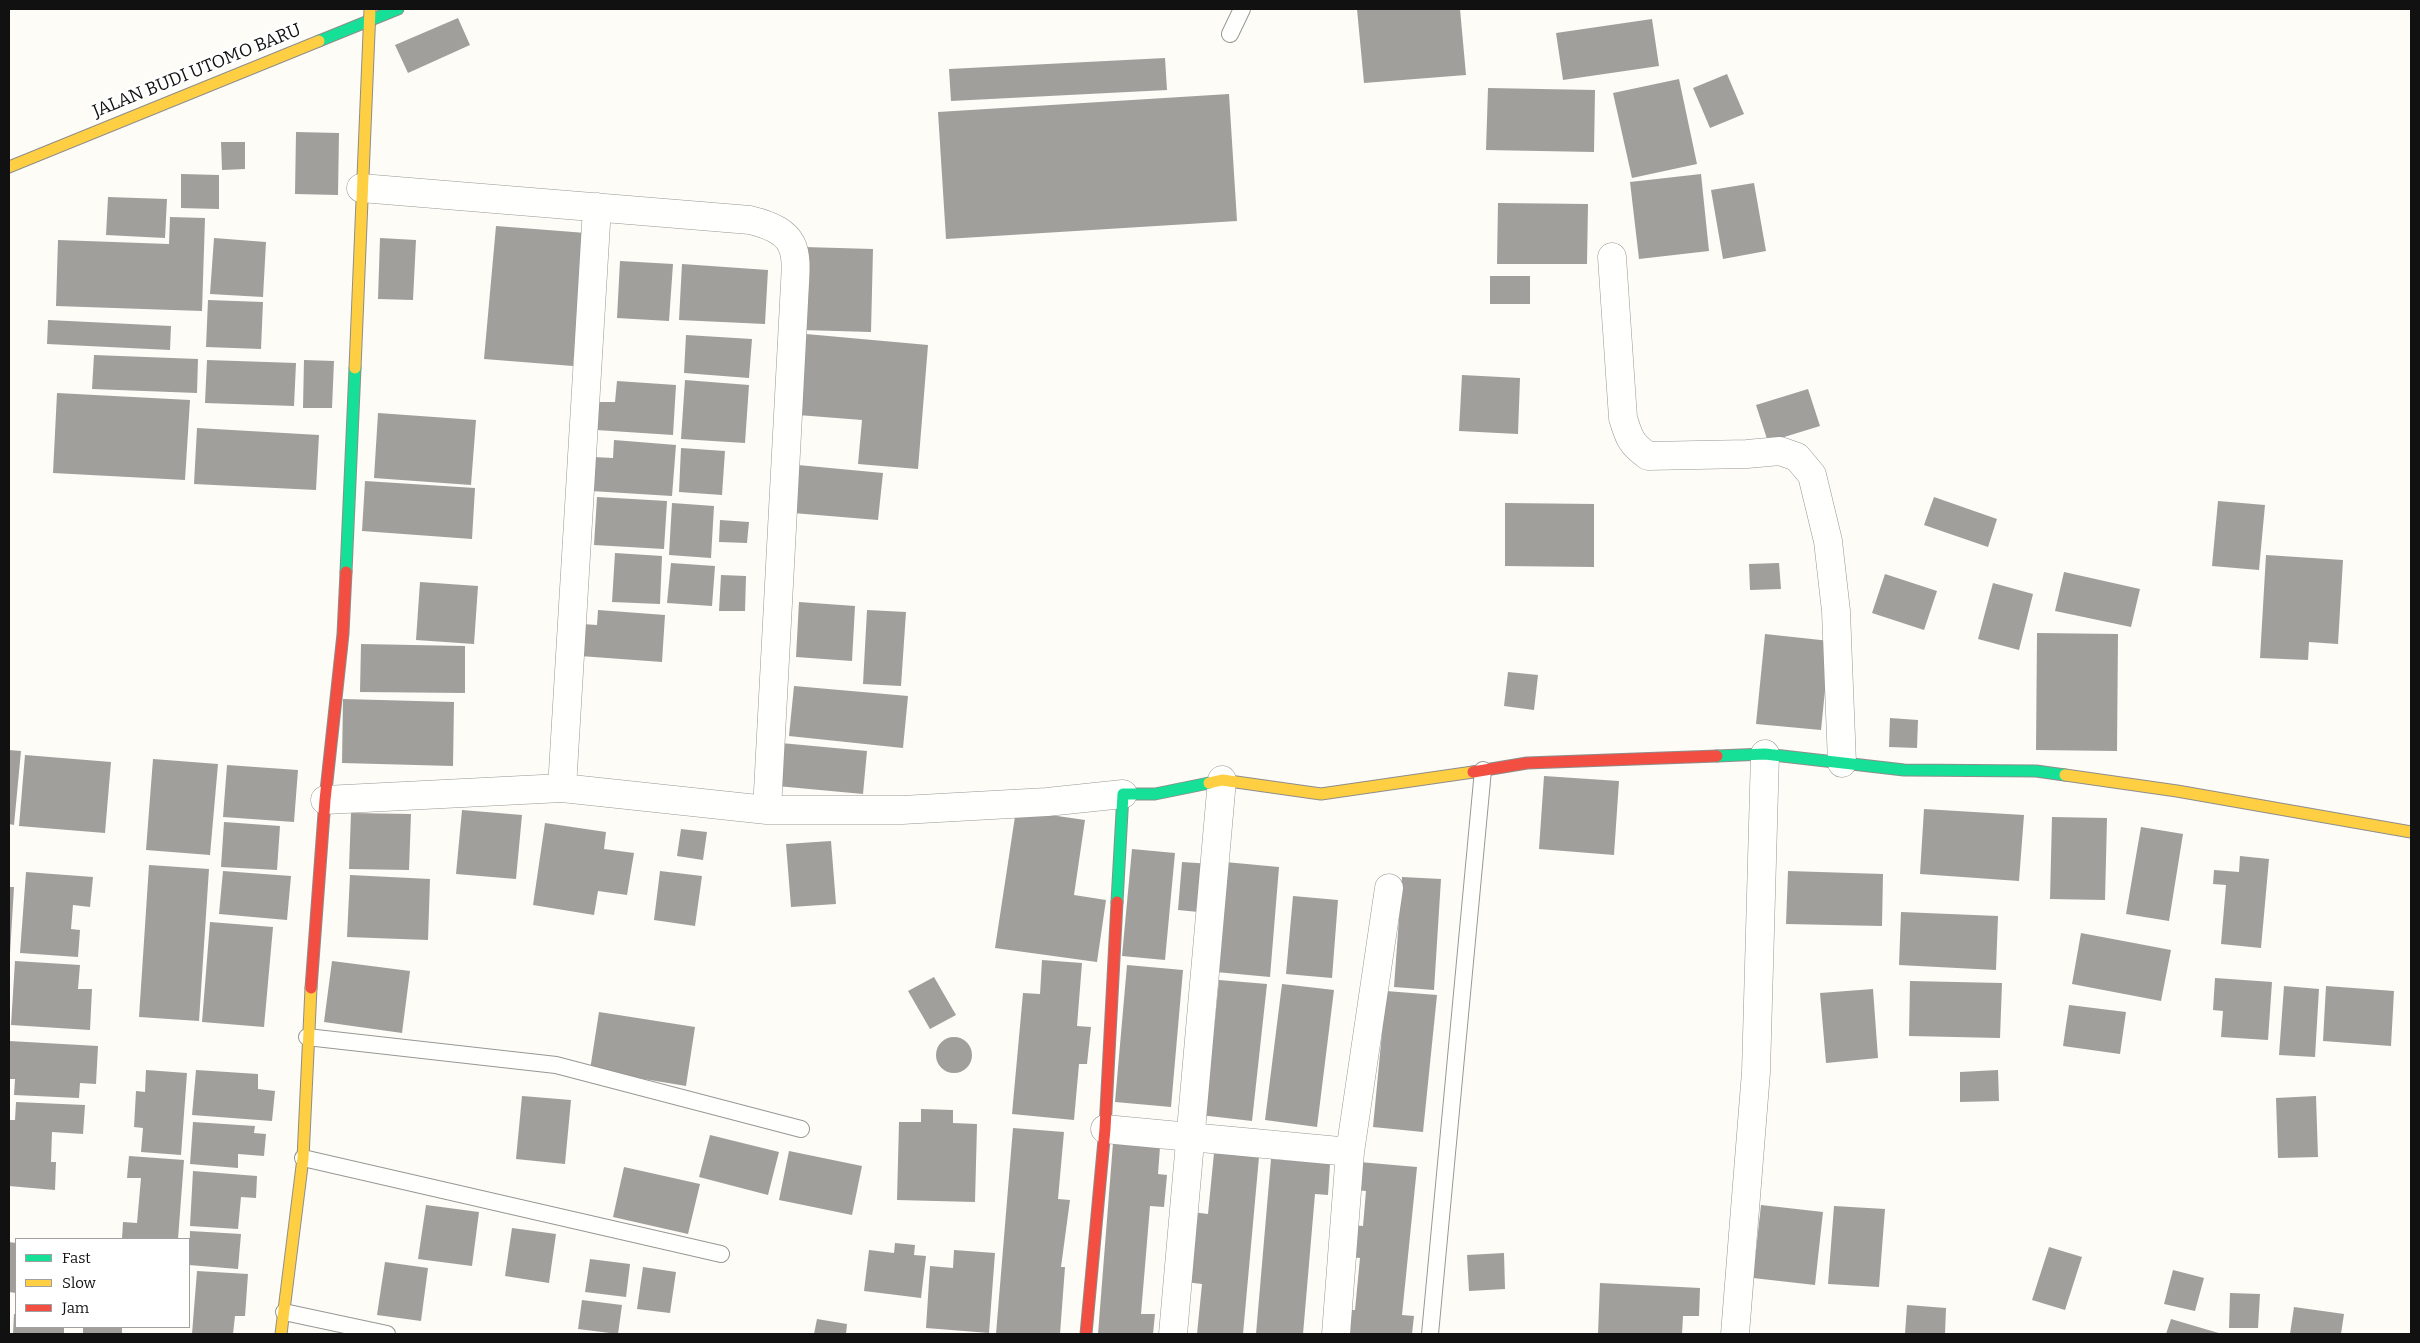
<!DOCTYPE html>
<style>
body{margin:0}
#map{position:relative;width:2420px;height:1343px;overflow:hidden;background:#fdfcf7;font-family:Bitter,serif}
canvas{display:block}
.frame{position:absolute;inset:0;border:10px solid #111;pointer-events:none}
.legend{position:absolute;left:15px;top:1238px;width:175px;height:90px;box-sizing:border-box;background:#fff;border:1px solid #a0a0a0;margin:0;padding:6px 9px;list-style:none;font-size:15px;color:#111}
.legend li{display:flex;align-items:center;gap:10px;height:25px}
.legend b{width:25px;border:1px solid #a0a0a0}
</style>
<div id="map">
<canvas width="2420" height="1343"></canvas>
<div class="frame"></div>
<ul class="legend">
<li><b style="height:6px;background:#16e098"></b>Fast</li>
<li><b style="height:6px;background:#ffcf43"></b>Slow</li>
<li><b style="height:6px;background:#f24e42"></b>Jam</li>
</ul>
</div>
<script>
const context = document.querySelector('canvas').getContext('2d');
context.lineJoin = 'round';
function fillPath(path, color) { context.fillStyle = color; context.fill(path, 'evenodd'); }
function strokePath(path, color, width, dash) { context.strokeStyle = color; context.lineWidth = width; context.lineCap = dash ? 'butt' : 'round'; context.setLineDash(dash || []); context.stroke(path); }
function write(font, color, halo, rows, align = 'center') {
  context.font = font + ' Bitter,serif'; context.lineWidth = 5; context.setLineDash([]); context.textBaseline = 'middle'; context.strokeStyle = halo; context.fillStyle = color; for (const [text, x, y, turn = 0] of rows) {
    context.save(); context.translate(x, y); context.rotate((+turn || 0) * Math.PI / 180); context.textAlign = isNaN(turn) ? turn : align; if (halo) context.strokeText(text, 0, 0); context.fillText(text, 0, 0); context.restore();
  }
}
fillPath(new Path2D(`
 M1357,9H1460L1466,75L1364,83Z
 M458,18L470,45L408,73L395,45Z
 M1652,19L1659,66L1563,80L1556,33Z
 M1165,58L1167,90L951,101L949,69Z
 M1727,74L1744,114L1710,128L1693,88Z
 M1679,79L1697,164L1632,178L1613,93Z
 M1488,88L1595,90L1594,152L1486,150Z
 M1229,94L1237,221L946,239L938,112Z
 M296,132L339,133L338,195L295,194Z
 M221,142H245V169L222,170Z
 M181,174L219,175V209L181,208Z
 M1701,174L1709,251L1639,259L1630,182Z
 M1754,183L1766,251L1723,259L1711,190Z
 M108,197L167,199L165,238L106,235Z
 M1498,203L1588,204L1587,264H1497Z
 M170,217L205,218L202,311L56,306L58,240L169,244Z
 M496,226L586,233L573,366L484,359Z
 M214,238L266,242L263,297L210,294Z
 M380,238L416,240L413,300L378,299Z
 M804,247L873,249L871,332L801,330Z
 M620,261L673,264L669,321L617,318Z
 M682,264L768,270L765,324L679,320Z
 M1490,276H1530V304H1490Z
 M208,300L263,302L261,349L206,347Z
 M48,320L171,326L170,350L47,344Z
 M806,334L928,345L918,469L858,464L862,420L798,415Z
 M686,335L752,339L749,378L684,373Z
 M94,355L198,359L197,393L92,389Z
 M207,360L296,363L294,406L205,403Z
 M304,360L334,361L332,408H303Z
 M1462,375L1520,378L1518,434L1459,431Z
 M685,380L749,385L745,443L681,439Z
 M617,381L676,385L673,435L596,430L597,402H615Z
 M1808,389L1820,426L1768,442L1756,405Z
 M57,393L190,400L185,480L53,473Z
 M378,413L476,420L471,485L374,478Z
 M197,428L319,435L316,490L194,484Z
 M614,440L676,445L672,496L591,491L594,457L613,458Z
 M681,448L725,451L722,495L679,492Z
 M798,465L883,473L878,520L793,513Z
 M365,481L475,488L472,539L362,531Z
 M597,497L667,501L664,549L594,545Z
 M1934,497L1997,519L1988,547L1924,525Z
 M2218,501L2265,505L2259,570L2212,566Z
 M672,503L714,506L711,558L669,555Z
 M1505,503L1594,504V567L1505,566Z
 M720,520L749,522L747,543L719,542Z
 M615,553L662,556L660,604L612,602Z
 M2266,555L2343,560L2338,644L2309,642L2308,660L2260,658Z
 M671,563L715,566L712,606L667,603Z
 M1779,563L1781,589L1750,590L1749,564Z
 M2064,572L2140,589L2131,627L2055,611Z
 M1885,574L1937,591L1924,630L1872,613Z
 M721,575L746,576L745,611H719Z
 M420,582L478,586L474,644L416,640Z
 M1993,583L2033,594L2019,650L1978,639Z
 M799,602L855,606L852,661L796,657Z
 M598,610L665,615L662,662L580,656L582,624L597,625Z
 M867,610L906,612L901,686L863,684Z
 M2037,633L2118,634L2117,751L2036,750Z
 M1765,634L1830,641L1821,730L1756,724Z
 M361,644L465,646V693L360,692Z
 M1508,672L1538,675L1534,710L1504,706Z
 M794,686L908,696L903,748L789,736Z
 M343,699L454,702L453,766L342,763Z
 M1890,718L1918,720L1917,748L1889,747Z
 M781,743L867,751L863,794L777,786Z
 M9,750L21,751L14,825L9,824Z
 M25,755L111,762L105,833L19,826Z
 M153,759L218,764L210,855L146,850Z
 M227,765L298,770L294,822L223,817Z
 M1544,776L1619,781L1614,855L1539,849Z
 M1924,809L2024,815L2019,881L1920,874Z
 M462,810L522,815L516,879L456,874Z
 M1016,810L1085,820L1074,895L1106,900L1097,962L995,948Z
 M351,813L411,814L409,870L349,869Z
 M2052,817L2107,818L2105,900L2050,899Z
 M224,822L280,826L277,870L221,867Z
 M545,823L606,832L604,849L634,853L627,895L598,891L594,915L533,905Z
 M2141,827L2183,834L2169,921L2126,914Z
 M681,829L707,832L703,860L677,856Z
 M831,841L836,904L791,907L786,844Z
 M1132,849L1175,853L1165,960L1122,956Z
 M2240,856L2269,859L2261,948L2221,944L2226,885L2213,884L2214,870L2239,872Z
 M1182,862L1212,864L1209,913L1178,910Z
 M1225,862L1279,867L1270,977L1216,972Z
 M149,865L209,869L199,1021L139,1017Z
 M223,871L291,876L287,920L219,914Z
 M660,871L702,876L695,926L654,920Z
 M1788,871L1883,874L1882,926L1786,924Z
 M26,872L93,877L90,907L73,905L71,929L80,930L78,957L20,953Z
 M350,875L430,879L428,940L347,937Z
 M1402,877L1441,879L1434,990L1394,987Z
 M9,887H14L10,954H9Z
 M1293,896L1338,900L1332,978L1286,974Z
 M1901,912L1998,916L1996,970L1899,965Z
 M210,922L273,927L264,1027L202,1022Z
 M2081,933L2171,950L2161,1001L2072,984Z
 M1042,960L1082,963L1077,1026L1091,1027L1087,1064H1079L1074,1120L1012,1114L1023,993L1040,994Z
 M15,961L80,965L78,989H92L90,1030L11,1025Z
 M332,961L410,971L402,1033L324,1022Z
 M1127,965L1183,970L1171,1107L1115,1102Z
 M934,977L956,1015L930,1029L908,991Z
 M2215,978L2272,982L2268,1040L2221,1037L2223,1011L2213,1010Z
 M1219,980L1267,984L1252,1121L1200,1115L1209,1040H1213Z
 M1910,981L2002,983L2000,1038L1909,1036Z
 M1282,984L1334,990L1317,1127L1265,1120Z
 M2284,986L2319,989L2315,1057L2279,1055Z
 M2326,986L2394,991L2391,1046L2323,1041Z
 M1873,989L1878,1058L1826,1063L1820,993Z
 M1386,991L1437,995L1423,1132L1373,1127Z
 M2069,1005L2126,1012L2120,1054L2063,1046Z
 M599,1012L695,1027L686,1086L590,1070Z
 M936 1055a18 18 0 1 1 36 0a18 18 0 1 1-36 0Z
 M9,1041L98,1046L96,1084L80,1083L79,1098L14,1095L15,1079H9Z
 M146,1070L187,1073L181,1155L141,1152L143,1128L134,1127L136,1091L145,1092Z
 M196,1070L258,1074V1089L275,1091L272,1121L192,1115Z
 M1998,1070L1999,1101L1960,1102V1072Z
 M522,1096L571,1100L565,1164L516,1159Z
 M2316,1096L2318,1157L2278,1158L2276,1098Z
 M16,1102L85,1105L83,1134L52,1132L51,1162H56L55,1190L9,1186V1120H15Z
 M921,1109L953,1110V1123L977,1124L975,1202L897,1200L899,1122H921Z
 M193,1122L255,1126L254,1133L266,1134L264,1156L238,1154V1168L190,1164Z
 M1013,1128L1064,1132L1058,1199L1070,1200L1061,1267H1065L1060,1334H996Z
 M710,1135L779,1152L768,1195L699,1177Z
 M1113,1143L1160,1147L1158,1174L1167,1175L1164,1207L1150,1206L1141,1314H1155L1153,1334H1098Z
 M789,1151L862,1166L852,1215L779,1200Z
 M1214,1153L1259,1157L1243,1334H1197L1202,1284L1185,1282L1192,1212L1208,1214Z
 M129,1156L184,1160L178,1239H122L123,1222L137,1223L141,1178H127Z
 M1271,1159L1330,1164L1328,1195L1315,1194L1303,1334H1256Z
 M1359,1162L1417,1167L1402,1315L1414,1316L1412,1334H1348L1350,1310H1355L1360,1258L1349,1257L1352,1225L1363,1226L1366,1191L1357,1190Z
 M624,1167L700,1184L688,1234L613,1217Z
 M193,1171L257,1176L256,1198L241,1197L238,1229L190,1226Z
 M426,1205L479,1212L472,1266L418,1259Z
 M1761,1205L1823,1212L1815,1285L1753,1278Z
 M1834,1206L1885,1209L1879,1287L1828,1284Z
 M512,1228L556,1234L549,1283L505,1276Z
 M190,1231L241,1234L238,1269L189,1265Z
 M9,1242L16,1243V1293L9,1292Z
 M895,1243L915,1245L914,1255L926,1256L921,1298L864,1291L869,1250L894,1253Z
 M2049,1247L2082,1257L2065,1310L2032,1300Z
 M954,1250L995,1253L989,1333L926,1328L930,1266L953,1268Z
 M1504,1253L1505,1289L1469,1291L1467,1255Z
 M590,1259L630,1264L626,1297L585,1292Z
 M385,1262L428,1268L421,1321L377,1315Z
 M643,1267L676,1272L670,1313L637,1309Z
 M2173,1270L2204,1278L2195,1311L2164,1304Z
 M197,1271L248,1274L245,1316H235L233,1334H192Z
 M1600,1283L1700,1288L1699,1316H1683L1682,1334H1598Z
 M2230,1293L2260,1294L2258,1328H2229Z
 M582,1300L622,1305L618,1334L578,1329Z
 M1907,1305L1946,1308L1945,1334H1905Z
 M2294,1307L2344,1314L2341,1334H2290Z
 M14,1314H16V1327H64V1334H13Z
 M817,1319L847,1324L846,1334H814Z
 M2171,1319L2222,1334H2166Z
 M83,1327H122V1334H83Z`), '#a19f9c');
const lane = new Path2D(`
 M1230,34L1242,9
 M307,1037L556,1065L801,1129
 M303,1158L721,1254
 M284,1312L387,1334
 M1430,1334L1483,770`);
const street = new Path2D(`
 M361,188L750,220C804,233 796,255 794,302L767,810
 M1612,257L1623,418C1629,438 1631,444 1648,456L1747,454L1780,451L1797,457L1812,475L1828,541L1836,611L1842,763
 M562,788L597,207
 M325,800L562,788L767,810H902L1047,802L1123,794
 M1105,1129L1350,1152
 M1173,1334L1222,780
 M1336,1334L1350,1152L1389,888
 M1735,1334L1756,1072L1765,754`);
const fast = new Path2D(`
 M319,41L398,9
 M346,572L355,368
 M1717,756L1765,754L1904,770L2036,771L2065,775
 M1117,902L1123,794H1155L1209,783`);
const slow = new Path2D(`
 M9,167L319,41
 M355,368L370,9
 M2065,775L2177,791L2411,832
 M1209,783L1222,780L1321,794L1473,772
 M281,1334L303,1158L311,988`);
const jam = new Path2D(`
 M1473,772L1527,763L1717,756
 M311,988L325,800L343,634L346,572
 M1086,1334L1105,1129L1117,902`);
strokePath(lane, '#979795', 18);
strokePath(street, '#979795', 29);
strokePath(fast, '#8e8d8b', 13);
strokePath(slow, '#8e8d8b', 13);
strokePath(jam, '#8e8d8b', 13);
strokePath(lane, '#fffffe', 16);
strokePath(street, '#fffffe', 28);
strokePath(fast, '#16e098', 11);
strokePath(slow, '#ffcf43', 11);
strokePath(jam, '#f24e42', 11);
write('18px', '#111', '#fff', [
 ["JALAN BUDI UTOMO BARU",197,71,-22]
]);
</script>
